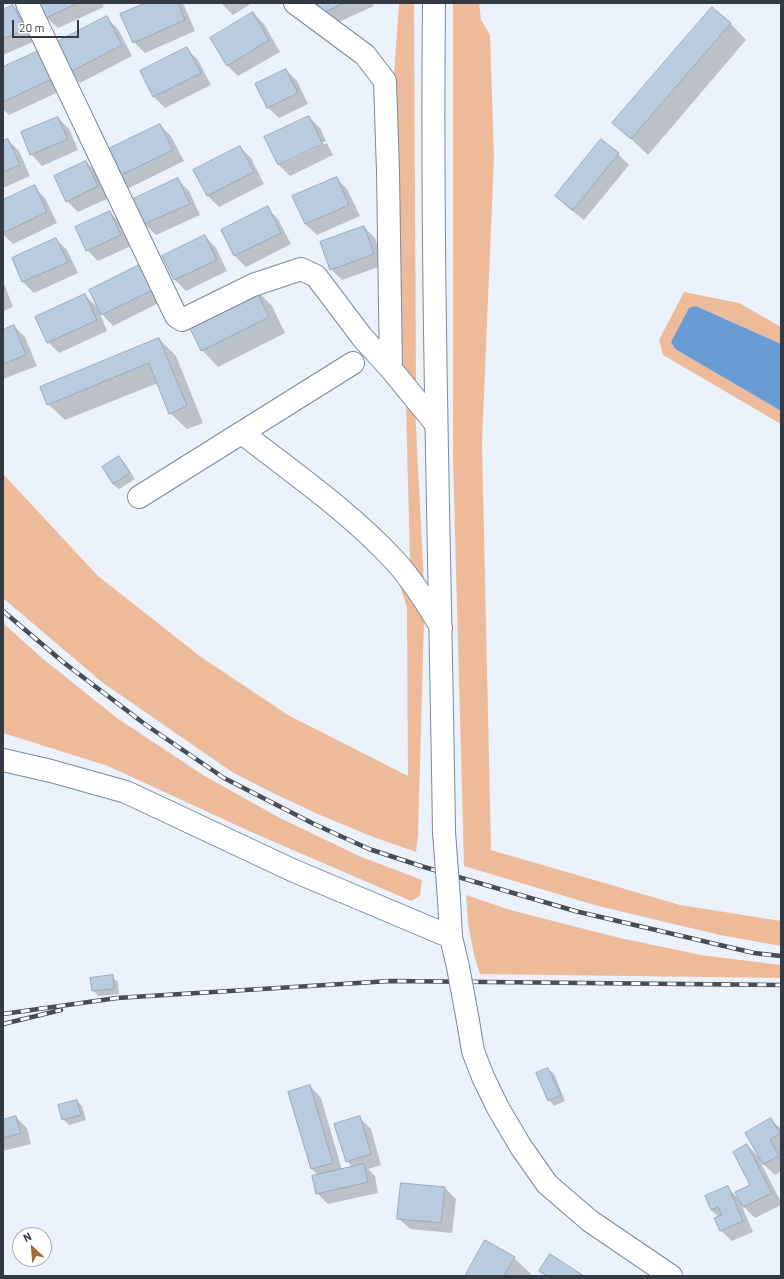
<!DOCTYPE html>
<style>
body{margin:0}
#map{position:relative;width:784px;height:1279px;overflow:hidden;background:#ebf2fb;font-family:Barlow,sans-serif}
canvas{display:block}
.frame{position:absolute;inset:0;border:4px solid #333a43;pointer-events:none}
.north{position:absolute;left:12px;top:1227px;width:40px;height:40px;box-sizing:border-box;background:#fefefe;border:1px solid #adb0b3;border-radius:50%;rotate:334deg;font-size:11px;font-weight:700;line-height:16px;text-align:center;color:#333a43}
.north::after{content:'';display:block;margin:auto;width:14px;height:18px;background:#a96534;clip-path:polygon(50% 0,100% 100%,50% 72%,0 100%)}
.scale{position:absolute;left:12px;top:20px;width:67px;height:18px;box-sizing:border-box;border:2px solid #333a43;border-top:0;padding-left:5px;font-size:12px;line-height:14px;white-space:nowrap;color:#333a43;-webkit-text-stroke:3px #fefefe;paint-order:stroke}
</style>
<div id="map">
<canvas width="784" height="1279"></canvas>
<div class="frame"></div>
<div class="north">N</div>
<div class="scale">20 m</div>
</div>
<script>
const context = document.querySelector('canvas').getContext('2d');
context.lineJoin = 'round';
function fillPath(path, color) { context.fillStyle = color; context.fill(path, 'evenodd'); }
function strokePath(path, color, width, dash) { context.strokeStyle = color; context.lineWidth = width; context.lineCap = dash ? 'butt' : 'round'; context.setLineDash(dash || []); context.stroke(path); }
fillPath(new Path2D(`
 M399,3H414L416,385L396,365L394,76Z
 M453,3H479L481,20L490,35L494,157L482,442L491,850L680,905L781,921V946L720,935L598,906L464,866L453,459Z
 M684,292L739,303L781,327V344L696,306L671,342L675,349L781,411V424L663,355L659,340Z
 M406,405L415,410L424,582L410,562Z
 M3,474L98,576L201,657L288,715L408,776L407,608L395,569L419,607L424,622L418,836L416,852L373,837L320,815L275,794L232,772L103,683L3,598Z
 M3,623L42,658L117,718L203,775L278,817L359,856L422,880L420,896L411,901L249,831L108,766L3,733Z
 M466,895L510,910L620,938L701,955L781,965V978L480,974L474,955L468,923Z`), '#eebb9a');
fillPath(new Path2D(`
 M696,306L781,344V411L675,349L671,342L689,308Z`), '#699cd5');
fillPath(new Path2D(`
 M40,3H102L104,7L58,28L46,17Z
 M148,3H183L195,31L145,53L134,42Z
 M221,3H252L233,15Z
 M318,3H372L374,6L334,24Z
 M13,6L24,17L35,41L3,55V11Z
 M253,13L264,24L280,52L238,76L227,65Z
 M107,18L118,29L132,56L80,83L69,72Z
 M730,23L746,40L648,155L614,123Z
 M187,49L198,60L211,85L165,108L154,97L141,72Z
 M43,50L67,88L9,115L3,109V68Z
 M286,70L297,81L308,104L279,118L267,107Z
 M309,117L320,128L326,141L282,162V164L327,143L333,155L290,176L279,165Z
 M58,118L69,129L78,150L42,166L31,154Z
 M160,125L171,136L184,161L125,190L114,179Z
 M8,140L19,151L30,176L3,188V142Z
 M240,147L251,158L264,184L219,207L208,196L195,170Z
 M618,154L629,165L584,220L567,207L556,196Z
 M86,162L97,173L109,198L78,212L67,201Z
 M336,178L347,189L360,216L317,235L305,224Z
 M178,180L189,191L200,215L156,235L145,224L134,199Z
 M34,187L45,198L57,223L13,244L3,234V201Z
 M267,208L278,219L291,244L246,267L235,256L222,230Z
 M109,212L120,223L131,246L98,261L87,250Z
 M364,227L375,238L384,265L342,280L331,269Z
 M205,236L216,248L227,271L186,291L175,280L164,256Z
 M56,239L67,250L78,273L34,293L23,282L13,259Z
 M142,265L165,300L113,326L99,311L107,331L59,353L48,342L85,295L99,309Z
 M3,281L13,307L3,311Z
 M255,289L272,306L285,333L218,367L202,350Z
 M14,326L25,337L37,366L3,379V331Z
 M159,339L176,356L203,423L187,429L170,413L158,383L65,420L48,404Z
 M119,457L124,462L135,479L119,489L113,484L103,467Z
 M112,977L118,982L119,994L98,996L93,990Z
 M548,1069L554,1074L565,1101L554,1106L549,1100Z
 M310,1086L321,1098L342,1170L353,1168L347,1161L359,1117L371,1129L381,1165L368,1169L375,1176L378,1193L328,1204L317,1193L318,1175L312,1169Z
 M77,1101L82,1106L86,1120L69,1125L63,1119Z
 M16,1117L27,1128L31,1144L3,1151V1121Z
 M771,1120L781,1129V1150L780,1151L781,1152V1171L775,1175L760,1161L781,1202V1205L755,1218L741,1204L753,1232L732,1241L720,1230L719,1217L711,1210L728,1188L740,1200L751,1185L747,1145L761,1159Z
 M445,1188L456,1199L452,1233L410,1229L398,1218Z
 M514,1258L531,1274L530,1276H466Z`), '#0003');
const building = new Path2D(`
 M39,3H78L46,18Z
 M146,3H178L185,20L133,43L120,14Z
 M317,3H345L322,13Z
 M13,5L25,29L3,39V10Z
 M712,7L731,23L631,139L612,123Z
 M253,12L269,40L227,66L210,38Z
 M107,16L122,45L68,73L53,44Z
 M187,47L201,73L153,97L140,71Z
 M43,49L56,77L3,102V67Z
 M286,69L298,93L267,108L255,84Z
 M309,116L323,144L278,165L264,137Z
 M58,117L68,139L30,155L21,132Z
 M160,124L173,150L113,179L100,153Z
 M8,139L20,165L3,172V141Z
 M601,139L619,153L573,210L555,196Z
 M240,146L254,172L207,196L193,170Z
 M86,161L98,186L66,202L54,176Z
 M337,177L349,205L305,224L292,196Z
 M178,178L190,204L144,224L133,199Z
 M35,185L47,212L3,233V200Z
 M268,206L281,233L234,256L221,230Z
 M110,211L121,235L86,251L75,227Z
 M364,226L374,254L330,270L320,242Z
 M205,235L217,260L174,280L162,256Z
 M56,238L68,262L22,282L12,258Z
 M143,263L155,289L101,315L89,290Z
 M255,288L269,317L201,351L187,322Z
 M85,294L97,320L47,343L35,317Z
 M14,325L26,355L3,364V330Z
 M159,338L187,406L169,414L149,363L47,405L40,387Z
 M119,456L130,473L113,484L102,467Z
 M113,975L114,989L92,991L90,978Z
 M548,1068L561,1095L548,1101L536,1073Z
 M310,1085L333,1163L311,1169L288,1092Z
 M77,1100L81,1115L62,1120L58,1105Z
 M16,1116L21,1133L3,1138V1120Z
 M360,1116L371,1154L346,1162L334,1124Z
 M771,1118L780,1134L770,1139L779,1156L763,1164L745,1133Z
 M747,1144L772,1193L743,1207L735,1192L750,1185L733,1152Z
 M364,1164L368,1182L316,1194L312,1176Z
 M401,1183L445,1187L441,1223L397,1219Z
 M728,1186L743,1221L720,1231L714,1218L722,1215L718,1207L711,1210L705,1196Z
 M485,1240L515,1257L504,1276H465Z
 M550,1254L584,1276H547L539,1271Z`);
fillPath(building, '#b9cbdf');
strokePath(building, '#97a8bc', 1);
const street = new Path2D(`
 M27,3L176,316L182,320L253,285L301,269L316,276L362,337L391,369L436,424
 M295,3L365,55L385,81L388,172L391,369
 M242,433C295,474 351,513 396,562C414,582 428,605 441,627
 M139,497L353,363
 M3,760L51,771L126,792L292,870L451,937`);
const primary = new Path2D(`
 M434,3C431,279 440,556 444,832
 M449,899L451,937L458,967
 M468,1021L473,1051L483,1077L498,1108L521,1147L547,1184L590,1221L671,1276`);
strokePath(street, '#798a9d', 24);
strokePath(primary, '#798a9d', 24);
strokePath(street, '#fff', 22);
strokePath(primary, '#fff', 22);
const rail = new Path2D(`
 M3,611L63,662L146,725L224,778L314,824L369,849L424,867L575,911L754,953L781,956
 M3,1014L117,998L390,981L781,985
 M3,1024L61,1010`);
strokePath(rail, '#464d56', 4.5);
strokePath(rail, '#fefefe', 3, [9]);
const primaryBridge = new Path2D(`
 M444,832L449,899
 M458,967L468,1021`);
strokePath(primaryBridge, '#798a9d', 24, []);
strokePath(primaryBridge, '#fff', 22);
</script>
